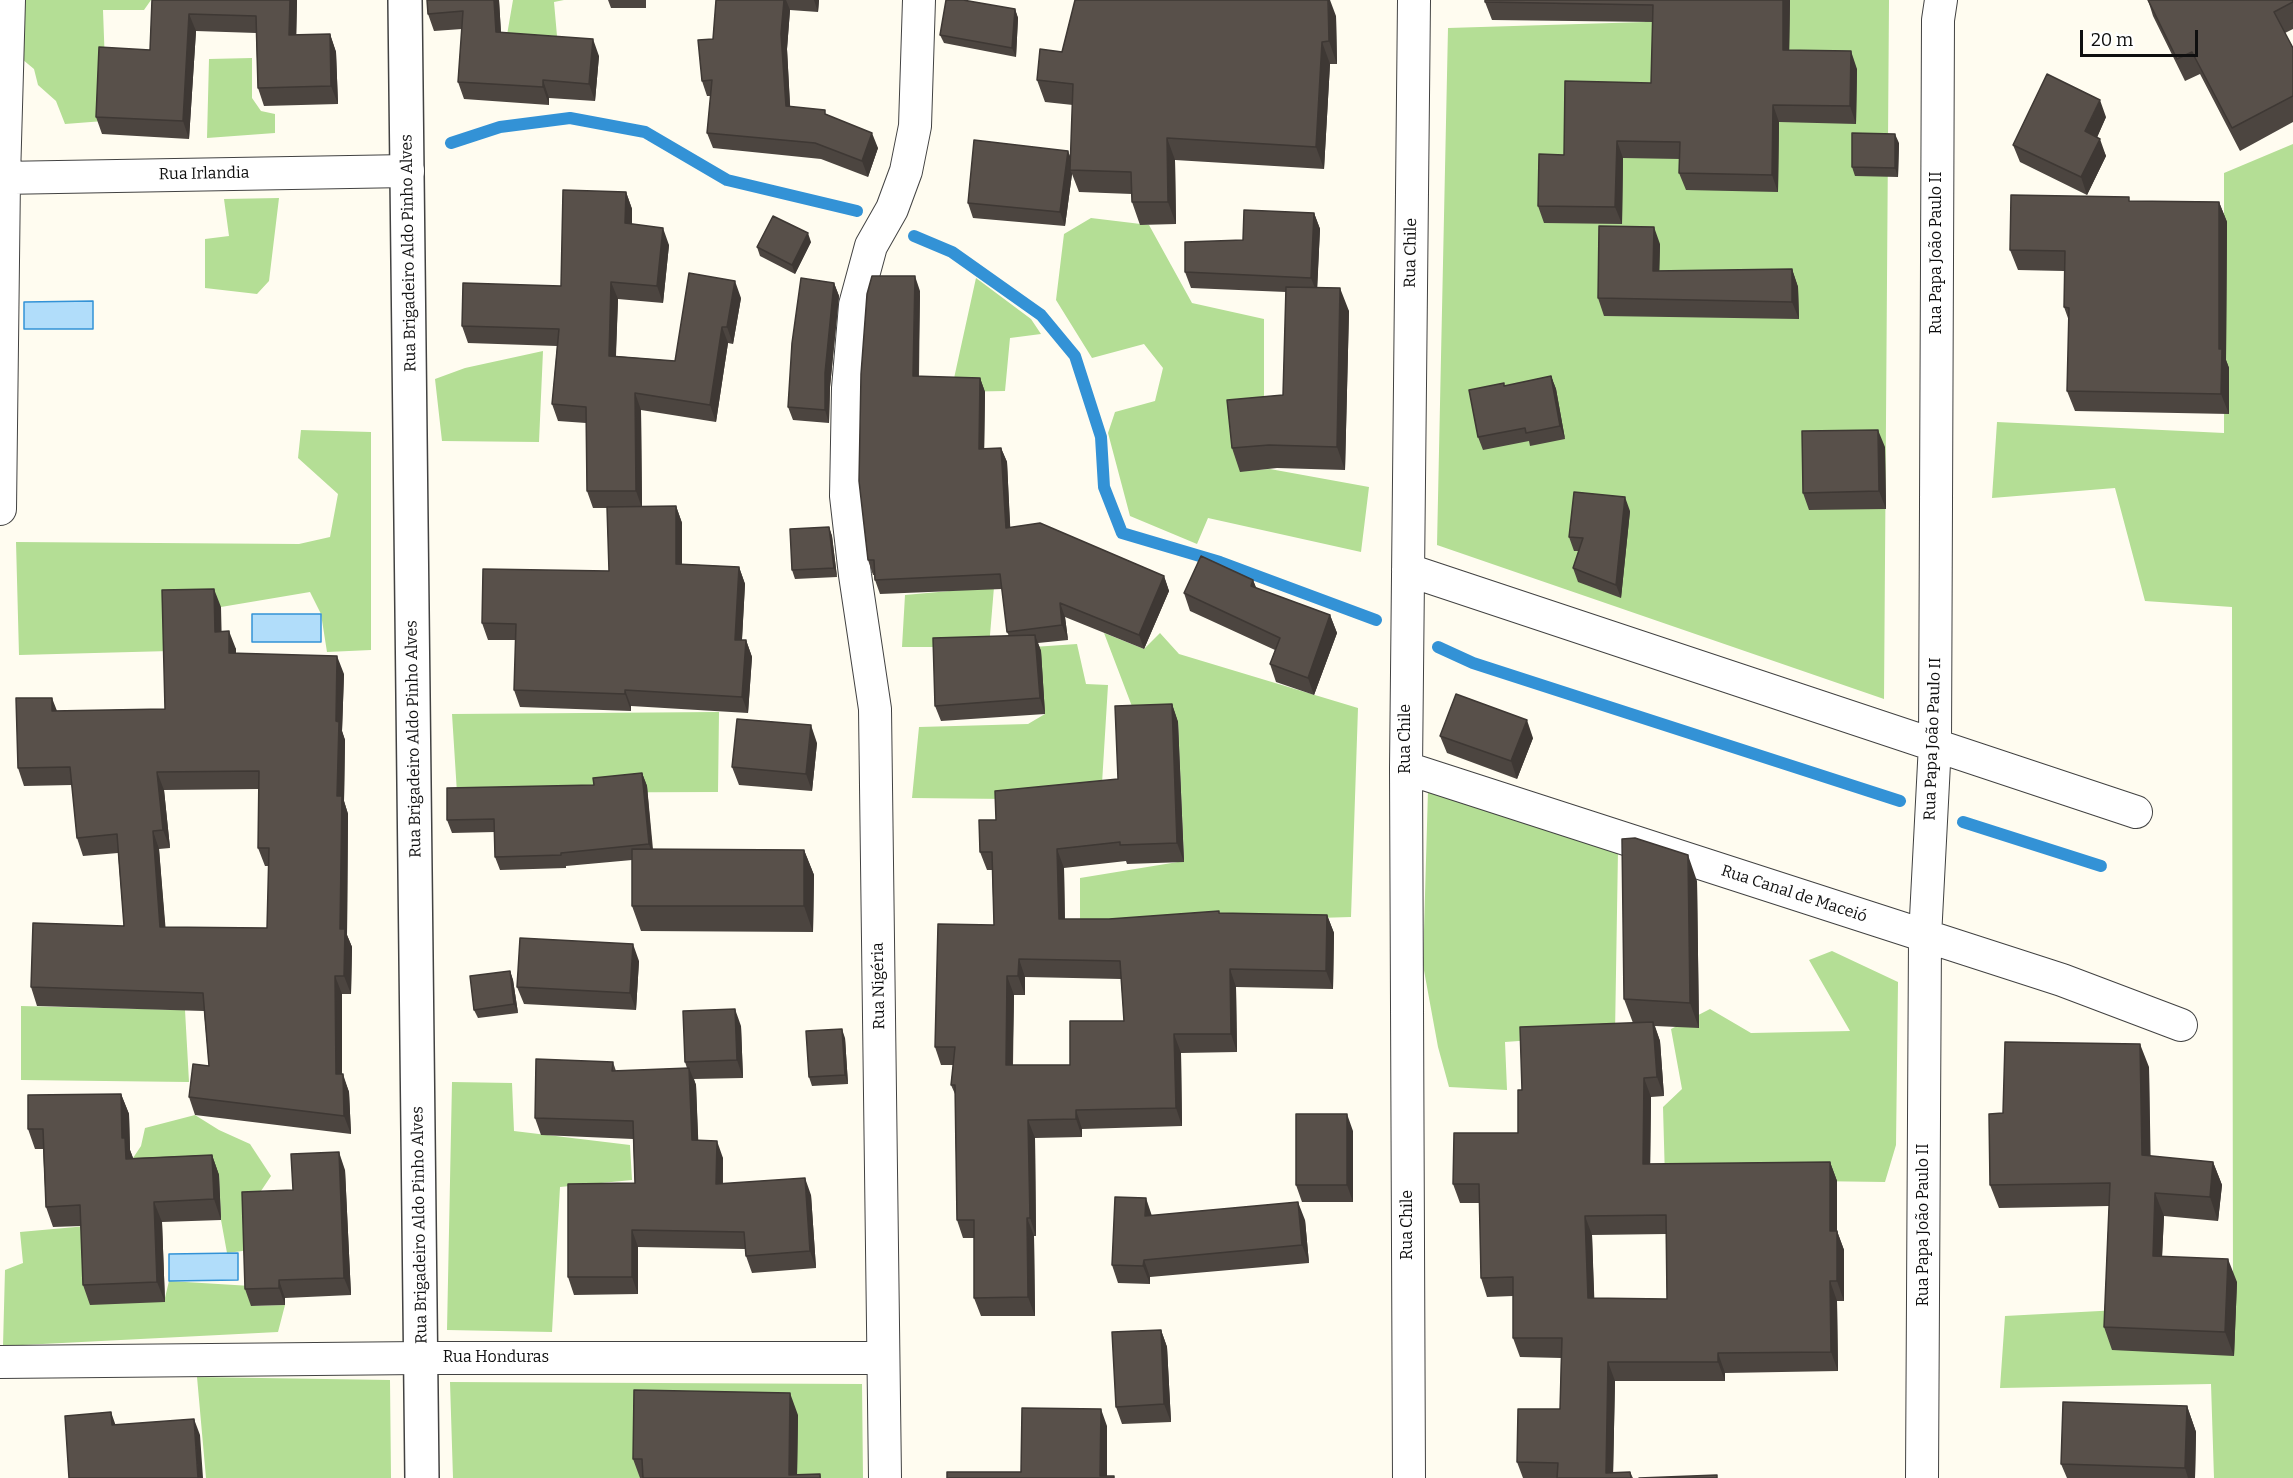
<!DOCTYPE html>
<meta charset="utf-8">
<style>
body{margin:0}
#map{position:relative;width:2293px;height:1478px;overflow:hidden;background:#fffcf0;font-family:Bitter,serif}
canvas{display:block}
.scale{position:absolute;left:2080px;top:30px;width:118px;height:27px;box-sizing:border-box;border:3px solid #0f0f0f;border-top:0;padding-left:8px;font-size:18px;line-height:21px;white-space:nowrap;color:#0f0f0f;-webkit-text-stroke:4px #fff;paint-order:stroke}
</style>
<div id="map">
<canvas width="2293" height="1478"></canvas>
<div class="scale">20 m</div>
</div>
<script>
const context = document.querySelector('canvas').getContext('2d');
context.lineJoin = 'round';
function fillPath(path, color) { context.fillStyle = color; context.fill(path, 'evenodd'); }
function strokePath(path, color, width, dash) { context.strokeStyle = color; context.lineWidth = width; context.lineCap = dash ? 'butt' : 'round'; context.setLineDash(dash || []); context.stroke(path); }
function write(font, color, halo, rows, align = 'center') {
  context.font = font + ' Bitter,serif'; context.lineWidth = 6; context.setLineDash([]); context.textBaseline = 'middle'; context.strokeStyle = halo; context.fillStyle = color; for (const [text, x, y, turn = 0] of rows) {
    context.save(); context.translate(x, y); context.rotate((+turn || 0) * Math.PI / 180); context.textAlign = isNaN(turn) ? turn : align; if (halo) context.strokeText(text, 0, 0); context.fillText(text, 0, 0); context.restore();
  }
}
fillPath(new Path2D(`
 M19,0H151L144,10H103L105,65L104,121L65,124L56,101L38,85L34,69L16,54Z
 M513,0H564L554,2L557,36L507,35Z
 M1653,0H1889L1884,699L1437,545L1448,28L1645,22Z
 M252,58V98L261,111L275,114V133L207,138L209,59Z
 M2293,144V1478H2214L2211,1384L2000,1388L2005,1316L2233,1304L2232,607L2145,601L2115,488L1992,498L1997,422L2224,433V173Z
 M279,198L269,281L257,294L205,288V239L229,236L224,199Z
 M1091,218L1149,225L1192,303L1264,319V409L1240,471L1270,469L1369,487L1361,552L1208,518L1197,544L1130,516L1108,433L1115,412L1155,401L1163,368L1144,344L1092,358L1056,300L1064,234Z
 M976,278L1031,319L1041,334L1010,338L1005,391L951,392Z
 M543,351L539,442L442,441L435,379L465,368Z
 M301,430L371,432V650L327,652L321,614L310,592L221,607L169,608L170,651L19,655L16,542L299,544L330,537L338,494L298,458Z
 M994,587L989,647H902L905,595Z
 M1104,633L1144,649L1160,633L1179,654L1358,708L1351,917L1080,925V878L1184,861L1178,722L1133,709Z
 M1077,644L1086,684L1108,685L1101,800L912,798L919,727L1028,724L1045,714L1004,649Z
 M719,712L718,792L457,793L452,714Z
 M1428,790L1618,850L1615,1034L1505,1042L1507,1090L1449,1087L1438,1047L1423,965Z
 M1832,951L1898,982L1896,1145L1885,1182L1665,1179L1663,1107L1682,1089L1671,1029L1710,1009L1751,1033L1850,1031L1809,960Z
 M21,1006L185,1010L189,1082L21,1080Z
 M452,1082L512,1083L514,1131L630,1145L632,1180L560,1187L552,1332L447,1330Z
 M195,1115L219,1130L250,1144L271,1176L249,1209L250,1250L227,1253L221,1220L219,1175L134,1179L133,1158L141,1146L145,1128Z
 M87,1226L164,1302L169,1281L251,1286L252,1306L285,1305L278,1332L3,1346L5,1270L23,1263L20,1232Z
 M197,1377L390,1380L391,1478H206Z
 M450,1382L862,1384L863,1478H453Z`), '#b4de95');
const water = new Path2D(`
 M93,301V329H24V302Z
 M252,614H321V642H252Z
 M238,1253V1280L169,1281V1254Z`);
fillPath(water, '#b1ddfa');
strokePath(water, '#3392d6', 1.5);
strokePath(new Path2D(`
 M451,143L500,127L570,118L645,132L727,180L857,211
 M914,236L952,252L1041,315L1075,356L1101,437L1104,487L1122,533L1220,562L1376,620
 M1438,647L1473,663L1900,801
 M1963,822L2101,866`), '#3392d6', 12);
const minor = new Path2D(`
 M0,178L408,171
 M0,509L4,178L9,0
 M1408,570L2136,812
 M1406,768L2062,980L2181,1025
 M0,1362L421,1358H883
 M885,1478L875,709L855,575L846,496L848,388L855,305L871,246L892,209L906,171L915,126L919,0
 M1409,1478L1406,768L1414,0
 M1922,1478L1925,937L1935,744L1938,20L1941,0`);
const tertiary = new Path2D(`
 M405,0L422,1478`);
strokePath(minor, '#424242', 34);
strokePath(tertiary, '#424242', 36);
strokePath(minor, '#fff', 32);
strokePath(tertiary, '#fff', 33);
fillPath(new Path2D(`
 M152,0H297L296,35L330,34L336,52L338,104L264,106L258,88L256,33L196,31L189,139L102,134L96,117L150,50Z
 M499,0L501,33L599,56L595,101L549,98V105L464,99L458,82L462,29L434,31L428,14Z
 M608,0H646V8H611Z
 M716,0H819L818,12L790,10L787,49L790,107L827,115L878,148L868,177L821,159L713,148L707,133L711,96H707L702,81L713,39Z
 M1790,0L1789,50L1857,69L1856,124L1779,122L1778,192L1686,190L1679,173L1680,159L1623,158L1622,224L1544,223L1538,206L1564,155L1651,83L1653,22L1492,20L1485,2Z
 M2148,0H2293V29L2285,33L2293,48V122L2240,151L2200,74L2185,81L2153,16Z
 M1015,9L1018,18L1016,57L944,43L940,35Z
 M1336,16L1337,64H1330L1324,169L1175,160L1176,224L1140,225L1132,202V194L1079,192L1072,174L1065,226L973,218L968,203L1068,151L1071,159L1073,105L1045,102L1037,80L1062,52Z
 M2106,117L2097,137L2106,156L2087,195L2020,162L2013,145Z
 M1899,143L1898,177L1855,176L1852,167Z
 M626,192L632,209V224L669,245L663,303L618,299L616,356L675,361L741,298L733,344L728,343L716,422L641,410L642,507L676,506L682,523V564L739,567L745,584L742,640H746L752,657L748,713L631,706V711L520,707L514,690L516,640H488L482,623L609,571L607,508H593L587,491L586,423L558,421L552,404L557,346L468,343L462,326L561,286Z
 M2131,201L2219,202L2227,222L2226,360L2229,368V414L2075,411L2067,391L2069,321L2064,307V271L2018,270L2010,250Z
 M1314,213L1320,229L1317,288L1349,311L1345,470L1277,468L1240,472L1232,448L1283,395L1286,292L1191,288L1185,272L1243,240Z
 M811,242L795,274L760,256L757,247Z
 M1660,244L1659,271L1792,269L1798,287L1799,319L1604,316L1598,298Z
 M834,283L839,296L830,387L829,423L793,420L788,407Z
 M920,291L919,377L980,378L985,392L984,449L1001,448L1007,462L1010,527L1164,576L1169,591L1144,649L1065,617L1068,640L1038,643L1041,651L1045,714L941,721L935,706L1009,636L1007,632L1002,589L880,594L875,580L874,575H873L868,560Z
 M1551,376L1556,389L1565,439L1530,446L1529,441L1483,450L1478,437L1505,386Z
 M1885,447L1886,509L1809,510L1803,493Z
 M1630,511L1621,598L1578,582L1573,568L1579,551H1574L1569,537Z
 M829,527L832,536L837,577L795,579L792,570Z
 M1253,580L1256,588L1330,615L1337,633L1314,695L1276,682L1270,664L1275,650L1190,611L1184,593Z
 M221,607V631L236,649V653L344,674L342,731L345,740L344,801L348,814L347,935L352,947L351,994H342V1074L349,1092L351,1134L195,1115L189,1097L209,1066L204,1011L37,1006L31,987L124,926L118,853L83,856L77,838L72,785L24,786L18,768L57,711L165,709ZM259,789L258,848L265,866H269L267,928L165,927L159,849L170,848L164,790Z
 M1172,704L1178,722L1184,862L1127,864L1126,861L1064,868L1065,919H1109L1220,913L1327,915L1334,933L1333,989L1236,987L1237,1052L1181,1053L1182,1126L1082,1129V1137L1035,1138L1036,1236H1034L1035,1316H981L974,1298V1238H963L957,1220L955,1094L951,1085L953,1065H941L935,1047L994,925L992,870H987L980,852L996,820L1118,779ZM1025,977L1121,979L1124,1021L1070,1065H1013L1014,995H1025Z
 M1440,736L1533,738L1517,779L1447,753Z
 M817,743L812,791L739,785L732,767Z
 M642,773L647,786L653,849L804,850L814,875L813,932L641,931L632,906V860L566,866V868L500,870L495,857V832L452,833L447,820Z
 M1697,881L1699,1028L1655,1026L1660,1041L1664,1096L1651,1097L1650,1164L1830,1162L1837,1181V1231L1844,1250V1301H1837L1838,1371L1725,1373V1381H1615L1613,1473L1630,1472L1633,1478H1523L1517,1462L1560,1409L1561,1358L1520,1357L1513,1338V1296L1487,1297L1481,1278L1480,1203H1460L1453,1184L1518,1133L1522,1090L1633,1023L1624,999ZM1666,1234L1667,1299L1594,1298L1592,1235Z
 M639,961L636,1010L524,1004L517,987Z
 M510,971L513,980L518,1013L478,1018L474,1010Z
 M741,1026L743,1078L694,1079L696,1085L698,1140L723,1158V1183L811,1195L816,1268L752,1273L746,1256L745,1249L638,1247V1294L574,1295L568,1277L635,1183L633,1139L541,1135L535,1118L613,1062L616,1071L687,1068L685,1062Z
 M845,1038L848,1084L812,1086L809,1077Z
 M2149,1067L2150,1156L2213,1162L2222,1185L2218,1221L2164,1216L2162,1256L2237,1282L2234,1356L2112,1350L2104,1327L2109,1206L1999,1208L1990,1185L2003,1113Z
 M121,1094L129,1114L130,1150L133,1158L212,1155L219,1175L221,1220L162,1222L165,1302L90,1305L83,1285L81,1226L53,1227L46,1207L43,1149H35L28,1129Z
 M1353,1131V1202H1302L1296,1185Z
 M345,1170L351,1295L285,1298V1305L251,1306L245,1289L293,1190Z
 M1152,1215L1305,1220L1309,1263L1150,1277V1284L1118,1283L1112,1265Z
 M1161,1330L1167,1347L1171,1422L1122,1424L1116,1407Z
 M2187,1406L2196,1432L2195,1478H2067L2061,1464Z
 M798,1415L797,1475L820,1474L821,1478H640L633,1459Z`), '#4c4540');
fillPath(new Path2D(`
 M290,0H297L296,53L289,35Z
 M494,0H499L502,50L496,32Z
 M784,0H786L790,10L787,49L791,122L786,106L781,34Z
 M814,0H819L818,12Z
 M1328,0H1330L1336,16L1337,64L1329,41Z
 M1783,0H1790L1789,67L1783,50Z
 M1015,9L1018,18L1016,57L1012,48Z
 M189,14L196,31L189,139L183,121Z
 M330,34L336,52L338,104L331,86Z
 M593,39L599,56L595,101L589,84Z
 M1322,42L1330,64L1324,169L1316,147Z
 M1851,51L1857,69L1856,124L1850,106Z
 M543,80L549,98V105L543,87Z
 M2100,100L2106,117L2092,149L2085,131Z
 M1773,105L1779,122L1778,192L1772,175Z
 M872,133L878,148L868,177L862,161Z
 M1895,134L1899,143L1898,177L1895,168Z
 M1167,138L1175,160L1176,224L1168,202Z
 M2100,139L2106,156L2087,195L2081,177Z
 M1617,141L1623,158L1622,224L1615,207Z
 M1068,151L1073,165L1070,170L1072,174L1065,226L1060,212Z
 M626,192L632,209V240L625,223Z
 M2219,202L2227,222L2226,360L2229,368V414L2221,394L2219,349Z
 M1314,213L1320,229L1317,293L1311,278Z
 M1654,227L1660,244L1659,289L1653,271Z
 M663,228L669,245L663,303L657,286Z
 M808,233L811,242L795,274L792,265Z
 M1792,269L1798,287L1799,319L1792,302Z
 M915,276L920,291L918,391L913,376Z
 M735,281L741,298L733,344L727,327Z
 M611,282L618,299L615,373L609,356Z
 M834,283L839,296L830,387L829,423L825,410V373Z
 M1340,288L1349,311L1345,470L1337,447Z
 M722,327L728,343L716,422L710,405Z
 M1551,376L1556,389L1565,439L1560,426Z
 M980,378L985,392L984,464L979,449Z
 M635,393L641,410L642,508L636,491Z
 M1878,430L1885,447L1886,509L1879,491Z
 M1001,448L1007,462L1011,542L1006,528Z
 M1625,497L1630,511L1621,598L1616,585Z
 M676,506L682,523V580L676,564Z
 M829,527L832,536L837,577L834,568Z
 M739,567L745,584L741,656L735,640Z
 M1164,576L1169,591L1144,649L1139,635Z
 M1253,580L1260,597L1251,586Z
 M214,589L221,607L222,650L215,632Z
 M1060,603L1065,617L1068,640L1062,625Z
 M1330,615L1337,633L1314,695L1308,678Z
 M229,631L236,649V671L229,653Z
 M1035,635L1041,651L1045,714L1040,698Z
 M746,640L752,657L748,713L742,697Z
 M337,656L344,674L342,731L345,740L344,801L348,814L347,935L352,947L351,994L344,976L340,929L336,721Z
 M625,690L631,706V711L625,694Z
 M52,698L59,716L52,711Z
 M1172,704L1178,722L1184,862L1177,843Z
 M1527,720L1533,738L1517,779L1511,761Z
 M811,725L817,743L812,791L806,774Z
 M157,772L164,790L170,848L163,830Z
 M642,773L647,786L653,858L649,844Z
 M153,831L159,849L167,945L160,927Z
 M1057,849L1064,868L1065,937L1059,919Z
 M804,850L814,875L813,932L804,906Z
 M1688,855L1697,881L1699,1028L1690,1003Z
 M1327,915L1334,933L1333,989L1326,971Z
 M633,944L639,961L636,1010L630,993Z
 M1019,959L1025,977V995L1018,976Z
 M1230,969L1236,987L1237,1052L1231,1034Z
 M510,971L513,980L518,1013L514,1004Z
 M335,976L342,994V1092L336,1074Z
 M1007,976L1014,995L1012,1083L1006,1065Z
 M735,1009L741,1026L743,1078L737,1060Z
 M1653,1022L1660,1041L1664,1096L1657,1077Z
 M842,1029L845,1038L848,1084L845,1075Z
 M1174,1034L1181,1053L1182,1126L1176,1108Z
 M2140,1044L2149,1067L2151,1178L2142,1155Z
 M689,1068L696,1085L699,1158L692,1140Z
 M343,1074L349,1092L351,1134L344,1116Z
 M1644,1078L1651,1097L1650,1184L1643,1164Z
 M121,1094L129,1114L130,1150L133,1158L126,1159L122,1138Z
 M1076,1110L1082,1129V1137L1076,1119Z
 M1347,1114L1353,1131V1202L1347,1185Z
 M1028,1120L1035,1138L1036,1236L1030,1218Z
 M717,1141L723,1158L722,1201L716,1184Z
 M339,1152L345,1170L351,1295L344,1278Z
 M212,1155L219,1175L221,1220L214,1199Z
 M1830,1162L1837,1181V1231L1844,1250V1301L1837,1281L1830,1231Z
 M2213,1162L2222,1185L2218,1221L2210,1197Z
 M805,1178L811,1195L816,1268L810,1251Z
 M2155,1193L2164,1216L2161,1279L2153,1256Z
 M1146,1198L1152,1216H1145Z
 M154,1202L162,1222L165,1302L157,1282Z
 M1298,1202L1305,1220L1309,1263L1302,1245Z
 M1585,1216L1592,1235L1595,1317L1588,1298Z
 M1027,1218L1034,1236L1035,1316L1028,1297Z
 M632,1230L638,1247V1294L632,1277Z
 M2228,1259L2237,1282L2234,1356L2225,1332Z
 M1144,1260L1150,1277V1284L1143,1266Z
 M279,1280L285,1298V1305L279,1288Z
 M1830,1281L1837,1301L1838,1371L1831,1352Z
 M1161,1330L1167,1347L1171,1422L1164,1404Z
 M1718,1353L1725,1373V1381L1718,1362Z
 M1608,1362L1615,1381L1613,1478L1606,1473Z
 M790,1393L798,1415L797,1478L789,1475Z
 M2187,1406L2196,1432L2195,1478H2188L2185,1468Z
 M1101,1409L1107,1426V1478L1100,1476Z
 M111,1412L117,1429L112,1425Z
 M194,1419L200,1435L203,1478H198Z`), '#3e3834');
const building = new Path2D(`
 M152,0H290L289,35L330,34L331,86L258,88L256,16L189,14L183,121L96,117L99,47L150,50Z
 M427,0H494L496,32L593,39L589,84L543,80V87L458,82L463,11L428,14Z
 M716,0H784L781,34L786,106L825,110V114L872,133L862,161L815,143L707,133L712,80L702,81L698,40L713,39Z
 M946,0H963L1015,9L1012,48L940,35Z
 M1075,0H1328L1329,41L1322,42L1316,147L1167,138L1168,202H1132L1131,172L1070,170L1073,84L1037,80L1040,49L1062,52Z
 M1485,0H1783V50L1851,51L1850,106L1773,105L1772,175L1679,173L1680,142L1617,141L1615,207L1538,206L1539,154L1564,155L1565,81L1651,83L1653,5L1485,2Z
 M2148,0H2293V2L2274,12L2293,48V96L2232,128L2192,52L2177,59Z
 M2047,74L2100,100L2085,131L2100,139L2081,177L2013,145Z
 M1852,133L1895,134V168L1852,167Z
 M974,140L1068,151L1060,212L968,203Z
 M563,190L626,192L625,223L663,228L657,286L611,282L609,356L675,361L689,273L735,281L727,327H722L710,405L635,393L636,491H587L586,407L552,404L559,329L462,326L463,283L561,286Z
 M2011,195L2129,197V201L2219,202V349H2222L2221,394L2067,391L2069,308L2064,307L2065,251L2010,250Z
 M1244,210L1314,213L1311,278L1185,272V242L1243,240Z
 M773,216L808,233L792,265L757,247Z
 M1599,226L1654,227L1653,271L1792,269V302L1598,298Z
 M872,276H915L913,376L980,378L979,449L1001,448L1006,528L1040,523L1164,576L1139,635L1060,603L1062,625L1007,632L1000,574L875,580L874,560H868L859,481L861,374L867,294Z
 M801,278L834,283L825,373V410L788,407L792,343Z
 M1286,287L1340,288L1337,447L1269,445L1232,448L1227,400L1283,395Z
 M1551,376L1560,426L1526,433L1525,428L1478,437L1469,390L1504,383V386Z
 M1878,430L1879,491L1803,493L1802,431Z
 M1574,492L1625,497L1616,585L1573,568L1583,538L1569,537Z
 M676,506V564L739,567L735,640H746L742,697L625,690V694L514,690L516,624L482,623L483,569L609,571L607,507Z
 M829,527L834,568L792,570L790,529Z
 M1201,556L1253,580L1251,586L1330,615L1308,678L1270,664L1280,638L1184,593Z
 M214,589L215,632L229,631V653L337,656L336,721L339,722L337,796H342L340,929H345L344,976H335L336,1074H343L344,1116L189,1097L193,1064L209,1066L203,993L31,987L33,923L124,926L117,834L77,838L70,767L18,768L16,698H52V711L165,709L162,590ZM259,771L258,848H269L267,928L160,927L153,831L163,830L157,772Z
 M1035,635L1040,698L935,706L933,638Z
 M1456,694L1527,720L1511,761L1440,736Z
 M1172,704L1177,843L1120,845V842L1057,849L1059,919H1109L1219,911V913L1327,915L1326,971L1230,969L1231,1034H1174L1176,1108L1076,1110V1119L1028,1120L1030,1218H1027L1028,1297L974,1298V1220H957L955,1085H951L955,1047H935L938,924L994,925L992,852H980L979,820H996L995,791L1118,779L1115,706ZM1019,959L1120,961L1124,1021H1070V1065H1006L1007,976H1018Z
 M737,719L811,725L806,774L732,767Z
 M642,773L649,844L561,853V855L495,857L494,819L447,820V788L594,785L593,778Z
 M1635,838L1688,855L1690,1003L1624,999L1622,839Z
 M632,849L804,850V906H632Z
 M520,938L633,944L630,993L517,987Z
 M510,971L514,1004L474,1010L470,976Z
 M735,1009L737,1060L685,1062L683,1011Z
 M1653,1022L1657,1077L1644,1078L1643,1164L1830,1162V1231H1837V1281H1830L1831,1352L1718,1353V1362H1608L1606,1473L1630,1472L1631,1478H1557L1558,1463L1517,1462L1518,1409H1560L1562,1338H1513V1277L1481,1278L1479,1184H1453L1454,1133H1518V1090H1522L1520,1027ZM1666,1215L1667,1299L1588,1298L1585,1216Z
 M842,1029L845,1075L809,1077L806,1031Z
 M2005,1042L2140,1044L2142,1155L2213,1162L2210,1197L2155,1193L2153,1256L2228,1259L2225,1332L2104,1327L2110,1183L1990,1185L1989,1114L2003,1113Z
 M536,1059L613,1062L612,1071L689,1068L692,1140L717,1141L716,1184L805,1178L810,1251L746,1256L744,1232L632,1230V1277H568V1184L635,1183L633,1121L535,1118Z
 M121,1094L122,1138H125L126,1159L212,1155L214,1199L154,1202L157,1282L83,1285L80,1205L46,1207L43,1129H28V1095Z
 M1296,1114H1347V1185H1296Z
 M339,1152L344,1278L279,1280V1288L245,1289L242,1192L293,1190L291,1154Z
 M1115,1197L1146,1198L1145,1216L1298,1202L1302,1245L1144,1260L1143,1266L1112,1265Z
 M1161,1330L1164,1404L1116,1407L1112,1332Z
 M634,1390L790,1393L789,1475L820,1474V1478H643L642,1459H633Z
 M2063,1402L2187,1406L2185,1468L2061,1464Z
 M1022,1408L1101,1409L1100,1476H1114V1478H947V1472H1021Z
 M111,1412L112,1425L194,1419L198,1478H69L65,1416Z
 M1717,1475V1478H1639Z`);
fillPath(building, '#58504a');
strokePath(building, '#3e3834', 1.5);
write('16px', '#0f0f0f', '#fff', [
 ["Rua Irlandia",204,174,-1],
 ["Rua Brigadeiro Aldo Pinho Alves",409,253,-91],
 ["Rua Chile",1411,253,-89],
 ["Rua Papa João Paulo II",1937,253,-90],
 ["Rua Brigadeiro Aldo Pinho Alves",414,739,-91],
 ["Rua Chile",1406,739,-90],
 ["Rua Papa João Paulo II",1933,739,-88],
 ["Rua Canal de Maceió",1794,894,18],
 ["Rua Nigéria",879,986,-91],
 ["Rua Brigadeiro Aldo Pinho Alves",420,1225,-91],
 ["Rua Chile",1408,1225,-90],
 ["Rua Papa João Paulo II",1924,1225,-90],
 ["Rua Honduras",496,1358]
]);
</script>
